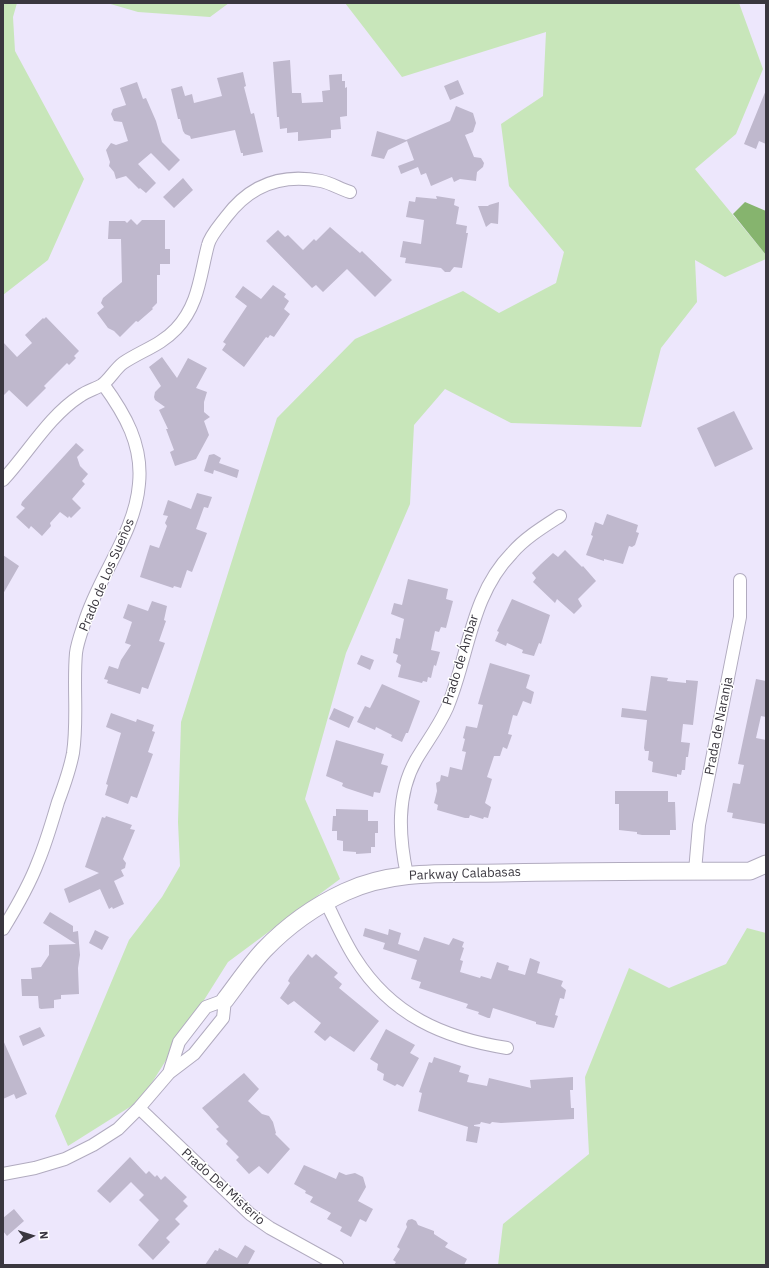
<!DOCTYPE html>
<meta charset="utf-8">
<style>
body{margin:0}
#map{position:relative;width:769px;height:1268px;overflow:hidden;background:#ede7fc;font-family:"IBM Plex Sans",sans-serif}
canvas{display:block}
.frame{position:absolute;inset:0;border:4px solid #3a373f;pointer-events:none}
.north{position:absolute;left:12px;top:1216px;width:40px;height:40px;-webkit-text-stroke:3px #fff;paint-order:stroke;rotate:86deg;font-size:11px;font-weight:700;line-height:16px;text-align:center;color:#3a373f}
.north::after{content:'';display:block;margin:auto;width:14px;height:18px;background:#3a373f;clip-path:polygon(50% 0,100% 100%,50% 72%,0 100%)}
</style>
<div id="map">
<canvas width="769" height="1268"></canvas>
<div class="frame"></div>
<div class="north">N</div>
</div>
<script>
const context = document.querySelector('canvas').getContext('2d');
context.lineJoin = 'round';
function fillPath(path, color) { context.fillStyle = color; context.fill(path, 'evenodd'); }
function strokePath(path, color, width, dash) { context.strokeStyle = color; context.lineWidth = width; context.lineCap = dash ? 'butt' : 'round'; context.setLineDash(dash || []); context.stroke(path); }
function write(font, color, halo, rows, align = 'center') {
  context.font = font + ' "IBM Plex Sans",sans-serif'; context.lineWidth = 3; context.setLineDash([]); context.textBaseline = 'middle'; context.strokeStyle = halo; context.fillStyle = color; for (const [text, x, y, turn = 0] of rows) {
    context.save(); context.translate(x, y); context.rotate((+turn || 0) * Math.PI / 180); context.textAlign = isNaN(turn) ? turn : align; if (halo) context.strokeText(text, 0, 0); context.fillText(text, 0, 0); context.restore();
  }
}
fillPath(new Path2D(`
 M3,3H17L13,17L15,51L84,179L48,260L3,295Z
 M107,3H229L210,17L138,12Z
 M345,3H739L763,69L736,134L695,169L766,255V259L725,277L695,260L697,302L661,348L641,427L511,423L445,389L414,425L410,504L346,653L305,799L340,879L228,962L141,1100L68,1146L55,1116L129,940L162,897L180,866L178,822L181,722L277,418L355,339L463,291L499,313L556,283L564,252L509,186L501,124L543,96L546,32L402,77Z
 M747,928L766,933V1265H498L503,1224L589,1154L585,1077L629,968L669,988L726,964Z`), '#c8e6ba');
fillPath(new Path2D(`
 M745,202L766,211V255L733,214Z`), '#86b46e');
fillPath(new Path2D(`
 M290,60L292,93H301L302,103L323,102L322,91L330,90L329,75L342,74V81H345V88L347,87V116L340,117L341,129L331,130V138L298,141V132L287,133V128L280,129L279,117H277L273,62Z
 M243,72L246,86L244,87L251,114L254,113L263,152L243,156V153H241L235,130L191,139L190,136L185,134L183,131L180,119H178L171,89L182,86L185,96L192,94L194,103L222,96L217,78Z
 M458,80L464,94L450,100L444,86Z
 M137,82L143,99L146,98L156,121L162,142L180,160L169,171L151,153L138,164L156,183L146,193L140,188L139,189L126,176L116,179L114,172L109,166L110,162L106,150L111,143L116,145L128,141L122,122L114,121L111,114L113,109L126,105L120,88Z
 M766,90V144L759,141L756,149L744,144Z
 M456,106L473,113L476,123L473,132L465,135L474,157L481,158L484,163L483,167L477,172L476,181L460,179L454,182L452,177L431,186L426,173L421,175L418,167L401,174L398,166L414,160L407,141L388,150L384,159L371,156L377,131L406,140L450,121Z
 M183,178L193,190L174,208L163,197Z
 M436,196L455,199L454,205L459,207L456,224L467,226L466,233H468L462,268L454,267L450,272H445L441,268L405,263L406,258L400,257L403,241L421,244L424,220L406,217L409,201L415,202L416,197L437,199Z
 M499,202L498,224L491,223L486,227L478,206H488L489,205Z
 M131,219L137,225L142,220H165V249H170V264H160V275H157V303L152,308L153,309L138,322L136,321L120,337L114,331L108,328L97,313L104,307L101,303L103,298L122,282L121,239H108L109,221H125L127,223Z
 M330,227L360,253L362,251L365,254L392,280L375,297L347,269L323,292L316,285L312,288L266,241L278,230L285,237L288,235L303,250L314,239L316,241Z
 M273,285L286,294L284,297L289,301L284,309L290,314L274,337L270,335L268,338L266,337L244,367L222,350L226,344L223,342L247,306L235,297L243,286L261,299Z
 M46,317L79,351L74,356L76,358L69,365L67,363L44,386L46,388L27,407L9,390L3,396V342L17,357L32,343L25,335L43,318L44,319Z
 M162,357L177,378L188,358L207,368L196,388L207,392L204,402V412L210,417L204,421L209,435L196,459L175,466L170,452L174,450L166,429H168L159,410L165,407L155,400L154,397L155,392L161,386L149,367Z
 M734,411L753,449L715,467L697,428Z
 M76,443L84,450L77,457L80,466L88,474L82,481L85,484L72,499L81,508L71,518L69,516L68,518L60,512L50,523L51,526L42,536L31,526L29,529L16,517L25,508L21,505L22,502Z
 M214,454L221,458L219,463L239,470L237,478L214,470L213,474L204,471L209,455Z
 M197,493L212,497L208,508L204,507L196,529L207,533L192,572L187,570L181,588L174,586L173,588L140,577L150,545L159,548L167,526L165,523L168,516L163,515L168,500L191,509Z
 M607,514L638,525L636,532L639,533L635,545L632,547L629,546L623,564L604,559V561L586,555L593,536L591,535L595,522L603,525Z
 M565,550L582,567L583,566L596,581L578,599L582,606L574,614L557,599L555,603L533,582L536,578L532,573L541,564L553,553L558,557Z
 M3,555L19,566L3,594Z
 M408,579L448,589L446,599L453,601L446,628L441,627L439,632L435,631L431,650L440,652L436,666L434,665L431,678L428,677L427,682L423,681L422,683L398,677L401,665L396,662L398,655L393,653L396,638L400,639L404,619L391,614L394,603L402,605Z
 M512,599L550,615L541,644L539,643L534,656L522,653L523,650L507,643L506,646L495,641L499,632L497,631Z
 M152,601L167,606L164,620L166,621L159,641L165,643L148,689L142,687L140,694L107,683L108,680L104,679L109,666L118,669L121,660L131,645L125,643L132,622L123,618L128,604L148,611Z
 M361,655L374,660L370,670L357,664Z
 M490,663L530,675L526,688L534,692L531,704L523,701L517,716L513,715L508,734L512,735L507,749L503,747L500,756H494L487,777L492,779L485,803L491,807L488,818L484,817L483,819L470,815L469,818H465L437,810L438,805L434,803L437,791L436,783L440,781L441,775L448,777L450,767L462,770L466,752L462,751L465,739L463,738L466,726L477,728L483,705L478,704Z
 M651,676L668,678L667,681L686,683V680L698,681L693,725L683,724L681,742L690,743L688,757H686L685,770H682L681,775L677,774V777L652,772L653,762L648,760L649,751H645L644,748L647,720L621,717L622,708L646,711Z
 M756,679L766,681V717L761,716L756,738L766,740L765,824L732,818L733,813L727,812L733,783L740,784L744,765L738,764Z
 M382,684L420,701L408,733H406L402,742L391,737L392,735L376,727L375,730L357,722L365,706L370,708Z
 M334,708L354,717L349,728L329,719Z
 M111,713L136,722L137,719L154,725L152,731L155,732L148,752L153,754L137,798L131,796L128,804L105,795L108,785L106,784L121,733L106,727Z
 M336,740L384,754L381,764L388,766L380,793L374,792L373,797L346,788L342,786L343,783L326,776Z
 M615,791H668V802H675L676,830H670V835H642L637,834V832L619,830V804H615Z
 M336,809L368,810V821H378V833H375V847H371V853L356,854V852L343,851V841L337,840V831H332L333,816H336Z
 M106,816L132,825L130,829L135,830L123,859L126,863L125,868L121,870L124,876L114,881L124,904L113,909L112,907L109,909L100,889L69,903L64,889L99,873L85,867L102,817L105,818Z
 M50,912L73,926V932L78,931L80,955L78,968L79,994L61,995V999L54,1000V1008L41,1009L39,1008L38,996H22L21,979H32L31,968L41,967L49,955V945L76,944L43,923Z
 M365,928L388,935L389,929L401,933L398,944L419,951L424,937L449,945L453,938L464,942L462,947L464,948L460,960L463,961L460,972L480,978L481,976L491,979L497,962L509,966L508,970L525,975L530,958L540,962L537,973L563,981L561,986L566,990L564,999L560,998L555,1015L558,1016L554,1028L536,1024V1022L493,1008L490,1018H488L478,1014L479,1012L466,1008L468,1004L419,988L421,982L411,979L417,960L383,949L385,943L363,936Z
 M95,930L109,937L102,950L89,943Z
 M308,954L312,958L316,954L338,973L334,977L342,984L339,988L379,1021L354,1052L330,1036L325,1041L314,1032L321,1023L294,1001L288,1005L280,998L290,983L288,981L290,977Z
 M40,1027L45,1036L23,1046L19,1036Z
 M386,1029L415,1045L410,1053L419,1058L403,1087L397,1084L395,1086L383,1080L384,1074L377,1070L378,1064L370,1059Z
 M3,1040L27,1094L16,1099L14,1094L3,1099Z
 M434,1057L461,1066L459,1072L469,1075L467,1082L487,1086L489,1078L531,1088L530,1080L573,1077V1090H570L571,1108H574V1119L501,1123L492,1122L490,1124L481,1122L480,1124L474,1125V1126L480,1127L477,1143L466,1141L468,1127L418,1111L422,1093L419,1092L429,1062L432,1063Z
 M244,1073L259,1089L248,1101L262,1114L269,1116L273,1122L276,1133L275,1134L290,1149L268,1174L259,1166L249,1174L236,1160L239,1157L226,1144L228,1141L216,1129L219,1127L202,1108Z
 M130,1157L146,1174L149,1171L155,1177L157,1175L161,1180L165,1176L187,1197L183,1201L188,1206L175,1219L180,1224L166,1238L170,1242L153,1260L138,1245L159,1220L139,1200L144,1195L131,1182L110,1203L97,1191Z
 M304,1165L336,1179L339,1172L346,1175L355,1173L363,1177L366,1187L358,1201L373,1209L366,1222L360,1219L351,1237L340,1231L342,1227L327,1219L331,1213L310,1202L313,1197L305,1193L306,1191L294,1184Z
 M14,1209L24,1221L7,1236L3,1231V1218Z
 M412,1219L416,1221L418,1225L434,1231V1234L448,1243L445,1247L467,1259L464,1265H394L396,1262L393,1260L400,1249L397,1247L407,1227L406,1224L408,1220Z
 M245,1245L255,1251L248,1264L250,1265H205L215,1250L218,1251L219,1248L237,1258Z`), '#bfb8cd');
const street = new Path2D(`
 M3,480C28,453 49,416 80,396C87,391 95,389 102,385C110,379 115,369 123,363C141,351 161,345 176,329C199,305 200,275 208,245C210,236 220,225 226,217C250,185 281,173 321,181C331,183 340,189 350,192
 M695,871L699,825L740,617V580
 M407,875C399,837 396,795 416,760C426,743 439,726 447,708C469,656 470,596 512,553C525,538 543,527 560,516
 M326,902C335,920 344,941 355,958C391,1015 443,1038 507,1048
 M3,929C16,908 29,886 38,862C46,843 52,822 58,802C64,786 70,769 73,753C78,720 73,686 76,653C77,644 81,633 84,624C98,576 135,534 139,484C143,445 125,414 103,384
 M139,1108L250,1214L270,1228L337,1265
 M3,1174L35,1168L65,1159L93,1145L118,1129L139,1108L169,1073L194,1054L223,1018L225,1000L206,1007L179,1042L169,1073`);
const secondary = new Path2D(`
 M225,1000C238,983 250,965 264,950C287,926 315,906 345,892C393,869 450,874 502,873C585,871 667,871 750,871L766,864`);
strokePath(street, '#b1abbf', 14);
strokePath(secondary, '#b1abbf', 19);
strokePath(street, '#fff', 12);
strokePath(secondary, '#fff', 17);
write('13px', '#3a373f', '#fff', [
 ["Prado de Los Sueños",107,575,-67],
 ["Prado de Ámbar",461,660,-73],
 ["Prada de Naranja",719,726,-79],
 ["Parkway Calabasas",465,874,-2],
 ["Prado Del Misterio",223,1187,42]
]);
</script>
